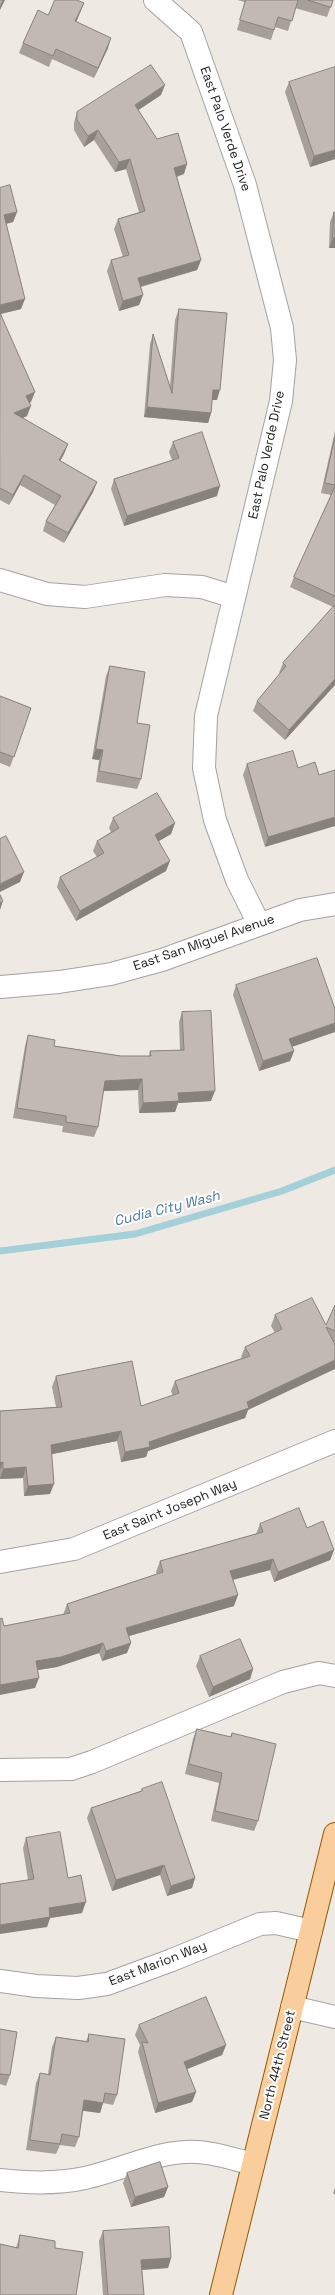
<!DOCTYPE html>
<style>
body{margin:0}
canvas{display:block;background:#eee9e2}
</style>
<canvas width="335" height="2295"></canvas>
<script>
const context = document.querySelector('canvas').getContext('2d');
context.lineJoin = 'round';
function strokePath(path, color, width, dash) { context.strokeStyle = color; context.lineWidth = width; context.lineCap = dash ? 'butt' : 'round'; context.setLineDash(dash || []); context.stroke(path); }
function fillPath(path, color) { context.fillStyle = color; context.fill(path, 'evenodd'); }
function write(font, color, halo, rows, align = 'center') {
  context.font = font + ' "Space Grotesk",sans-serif'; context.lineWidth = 4; context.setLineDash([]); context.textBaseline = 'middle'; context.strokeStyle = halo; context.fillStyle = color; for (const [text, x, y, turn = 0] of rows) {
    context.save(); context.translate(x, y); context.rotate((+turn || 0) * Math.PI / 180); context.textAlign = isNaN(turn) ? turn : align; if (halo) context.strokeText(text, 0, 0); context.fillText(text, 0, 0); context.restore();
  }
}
strokePath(new Path2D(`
 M0,1251L135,1234L282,1191L335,1170`), '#a4d0da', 7);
const minor = new Path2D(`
 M155,0L191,32L245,185L282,328L285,360L281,401L206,716L204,768L215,820L237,880L259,924
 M0,580L47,594L85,597L165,585L202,587L234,597
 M0,987L59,982L111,974L162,960L300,910L335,904
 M0,1562L74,1549L335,1441
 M0,1770L71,1769L92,1762L283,1682L319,1673L335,1676
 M0,1981L36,1986L78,1988L107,1984L172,1960L260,1924L276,1923L311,1931
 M292,2007L335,2017
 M0,2180C27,2183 58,2184 85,2178C118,2171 150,2154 185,2152C207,2150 232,2159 253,2164`);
const major = new Path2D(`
 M221,2295L335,1834`);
strokePath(minor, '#a3a3a3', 24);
strokePath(major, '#905c05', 24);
strokePath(minor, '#fff', 22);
strokePath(major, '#f9cd9c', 22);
fillPath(new Path2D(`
 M237,0H333L327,17L295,8L288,31L275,27L271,40L237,30L245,2Z
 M84,3L76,22L108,48L94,78L52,59L49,67L19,53L23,43L48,15Z
 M289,82L335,159L310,167L285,92Z
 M161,95L138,110L157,139L184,174L177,177L201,260L197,270L141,287L143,295L139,305L119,311L107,271L111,260L123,257L114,229L118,219L139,212L126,169L115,172L94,140L84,147L74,130V123L77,112Z
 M0,188L17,212L13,222L6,224L21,309L1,314L31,402L29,403L27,416L22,418L68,444L64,454L60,461L97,482L93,492L64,543L43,531L46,521L55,505L20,485L9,505L0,500Z
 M334,212H335V248H329L330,222Z
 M179,309L217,400H212L211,413L208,423L144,417L150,344L153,334L170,386L175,320Z
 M335,431V685L285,740L253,711L257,701L280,674L279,673L283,663L333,607L290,587L294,577L331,495L321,493Z
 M173,442L217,496L124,526L111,489L114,479L172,460L169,452Z
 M110,666L137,723L141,779L137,789L96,782L99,760L92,759L106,676Z
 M0,696L31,708L10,767L0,763Z
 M247,764L298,768L265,847L243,775Z
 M113,818L175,823L171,834L159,841L166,871L76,921L57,887L60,877L97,857L93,851L97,841L111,832L109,828Z
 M236,985L292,1047L294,1051L290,1061L259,1071L233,995Z
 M182,1012L211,1101L178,1103L175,1112L139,1113L138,1090L103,1091L98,1127L94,1137L62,1132L63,1126L13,1118L25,1046L28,1035L54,1046L121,1056H149L150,1051L180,1050L179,1022Z
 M335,1305V1343L334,1342L248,1410L245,1418L148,1451L146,1457L121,1462L117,1441L52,1454L50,1494L24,1496L23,1478L0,1479V1411L56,1407L52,1387L56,1376L141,1406L173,1396L171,1391L175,1381L242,1358L241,1357L245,1347L275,1333L271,1326L275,1315L326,1325Z
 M260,1524L307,1528L334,1550L330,1560L274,1582L270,1570L233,1580L234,1606L129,1636L127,1653L102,1661L99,1653L57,1667L38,1670L35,1688L4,1626L63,1615L67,1604L157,1574L156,1572L160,1561L256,1534Z
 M200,1656L253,1669L250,1679L209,1697L196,1666Z
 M197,1729L230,1737L232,1733L258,1821L254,1831L211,1821L219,1783L185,1774L193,1739Z
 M142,1789L195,1878L192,1888L167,1896L160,1875L112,1891L87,1818L91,1808L141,1791Z
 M26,1838L68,1878L82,1913L50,1918L47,1927L28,1880L23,1848Z
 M139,2025L226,2045L222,2055L187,2069L196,2092L192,2102L155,2113L138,2052L140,2045L135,2035Z
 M0,2029L10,2075L6,2086L0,2084Z
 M89,2034L117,2095L113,2105L103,2103L100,2113L83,2111L79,2137L75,2147L60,2145L56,2154L26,2150L36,2083L40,2073L48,2074L52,2047L56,2037L86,2041Z
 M127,2173L168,2187L164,2197L131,2207L123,2183Z
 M335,2188V2195L333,2193Z
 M103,2231L171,2258L168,2268L142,2270L144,2295H103L99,2241Z
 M20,2235L55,2248L76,2295L16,2248Z`), '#a79f99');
fillPath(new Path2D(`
 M3,0H5L0,10V7Z
 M84,3L80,13L72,32L75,21Z
 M111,38L108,48L94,78L98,68Z
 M165,85L161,95L131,115L135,105Z
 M98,130L94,140L84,147L88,136Z
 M335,150V159L310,167L314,156Z
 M130,159L126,169L115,172L119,162Z
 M187,164L184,174L170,178L174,168Z
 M17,212L13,222L0,225L4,215Z
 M333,238H335V248H329Z
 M201,260L197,270L135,288L138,278Z
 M143,295L139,305L119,311L123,301Z
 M25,299L21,309L0,314V305Z
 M213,390H220L217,400H210Z
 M35,392L31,402L22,406L26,396Z
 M31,406L27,416L10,424L14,413Z
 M147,407L211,413L208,423L144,417Z
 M68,444L64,454L55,470L59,460Z
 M24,475L20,485L9,505L13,495Z
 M97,482L93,492L64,543L68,533Z
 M220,486L217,496L124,526L127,516Z
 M335,679V685L285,740L289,730Z
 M96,749L103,750L99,760L92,759Z
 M335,817V826L265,847L268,837Z
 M175,823L171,834L152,845L155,835Z
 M170,861L166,871L76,921L80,911Z
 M24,872L20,882L0,892V884Z
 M3,901L0,910V903Z
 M335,1023V1032L286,1049L289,1039Z
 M294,1051L290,1061L259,1071L263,1061Z
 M142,1079L138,1090L101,1091L105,1081Z
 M215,1091L211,1101L178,1103L175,1112L139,1113L143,1103L178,1093Z
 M335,1360V1369L248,1410L245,1418L148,1451L146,1457L121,1462L125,1452L247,1402Z
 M121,1431L117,1441L48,1455L51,1445Z
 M3,1462L0,1470V1463Z
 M26,1467L23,1478L0,1479L3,1469Z
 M54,1484L50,1494L24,1496L28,1486Z
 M334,1550L330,1560L274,1582L278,1572Z
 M273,1559L270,1570L227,1581L230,1571Z
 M238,1595L234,1606L122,1638L126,1628Z
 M103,1643L99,1653L57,1667L32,1671L36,1661Z
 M131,1643L127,1653L102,1661L106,1651Z
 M253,1669L250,1679L209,1697L213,1687Z
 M39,1678L35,1688L0,1695V1685Z
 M164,1865L160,1875L112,1891L116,1880Z
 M195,1878L192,1888L167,1896L171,1886Z
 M86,1902L82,1913L50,1918L47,1927L0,1934V1925L49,1908Z
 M226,2045L222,2055L180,2072L184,2062Z
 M196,2092L192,2102L155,2113L158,2103Z
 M84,2100L103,2103L100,2113L80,2110Z
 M168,2187L164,2197L131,2207L135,2197Z
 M171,2258L168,2268L138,2270L141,2260Z`), '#88827d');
const building = new Path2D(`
 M0,0H3L0,7Z
 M55,0H77L84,3L75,21L111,38L98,68L56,49L53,56L23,43L38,10L48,15Z
 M246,0H298L292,21L278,17L274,30L240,20Z
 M308,0H333L331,7Z
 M151,65L165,85L135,105L157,139L178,133L187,164L174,168L201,260L138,278L143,295L123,301L111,260L129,255L118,219L145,211L130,159L119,162L98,130L88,136L77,120V112Z
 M335,67V150L314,156L289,82Z
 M10,185L17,212L4,215L25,299L0,305V188Z
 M334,212H335V238H333Z
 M179,309L227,313L220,390H213L211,413L147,407L153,334L172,393Z
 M0,313L35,392L26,396L31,406L14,413L68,444L59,460L97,482L68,533L46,521L61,496L24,475L13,495L0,488Z
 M202,432L220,486L127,516L114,479L179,458L173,442Z
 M335,437V485L325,483Z
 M335,487V596L294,577Z
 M334,606L335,608V679L289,730L257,701L286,666L283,663Z
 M110,666L145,672L137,723L150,725L141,779L99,771L103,750L96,749Z
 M0,696L31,708L14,757L0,752Z
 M293,751L298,768L315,762L319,775L335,770V817L268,837L247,764Z
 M157,793L175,823L155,835L170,861L80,911L60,877L104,853L97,841L119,828L113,818Z
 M6,836L24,872L0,884V839Z
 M0,895L3,901L0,903Z
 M317,958L335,1009V1023L289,1039L294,1051L263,1061L236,985Z
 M211,1011L215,1091L178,1093L179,1101L143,1103L142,1079L105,1081L98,1127L66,1122V1116L17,1108L28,1035L55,1040L54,1046L121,1056H151L150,1051L184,1050L182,1012Z
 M312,1298L326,1325L335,1305V1331L326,1327L335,1345V1360L247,1402L249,1408L149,1442L150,1447L125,1452L121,1431L51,1445L54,1484L28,1486L26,1467L3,1469V1462L0,1463V1411L62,1407L56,1376L132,1361L141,1406L179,1393L175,1381L250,1356L245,1347L282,1329L275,1315Z
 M299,1508L307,1528L323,1521L334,1550L278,1572L273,1559L230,1571L238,1595L126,1628L131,1643L106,1651L103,1643L61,1657L36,1661L39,1678L0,1685V1619L2,1618L4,1626L70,1613L67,1604L163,1572L160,1561L263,1532L260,1524Z
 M240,1639L253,1669L213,1687L200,1656Z
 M197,1729L231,1737L232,1733L276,1744L258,1821L215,1811L222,1773L189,1764Z
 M162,1782L195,1878L171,1886L164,1865L116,1880L91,1808L142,1791V1789Z
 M60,1832L68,1878L81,1875L86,1902L49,1908L50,1917L0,1925V1884L34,1879L26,1838Z
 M206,1997L226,2045L184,2062L196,2092L158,2103L142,2042L148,2043L139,2025Z
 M0,2029L17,2032L10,2075L0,2074Z
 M89,2034L125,2039L117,2095L105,2093L103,2103L84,2100L79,2137L62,2134L60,2144L30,2140L40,2073L50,2075L56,2037L88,2042Z
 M160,2162L168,2187L135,2197L127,2173Z
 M169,2227L171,2258L141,2260L144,2295H108L103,2231Z
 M20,2235L55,2241V2248L83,2252L76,2295H0V2244L18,2248Z`);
fillPath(building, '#c2b9b2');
strokePath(building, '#88827d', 1);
write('13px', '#1c1c1c', '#fff', [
 ["East Palo Verde Drive",225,129,71],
 ["East Palo Verde Drive",267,455,-78],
 ["East San Miguel Avenue",204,943,-19],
 ["East Saint Joseph Way",170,1510,-22],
 ["East Marion Way",158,1964,-21],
 ["North 44th Street",278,2065,-76]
]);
write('italic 14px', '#4979a1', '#fff', [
 ["Cudia City Wash",167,1209,-14]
]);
</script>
